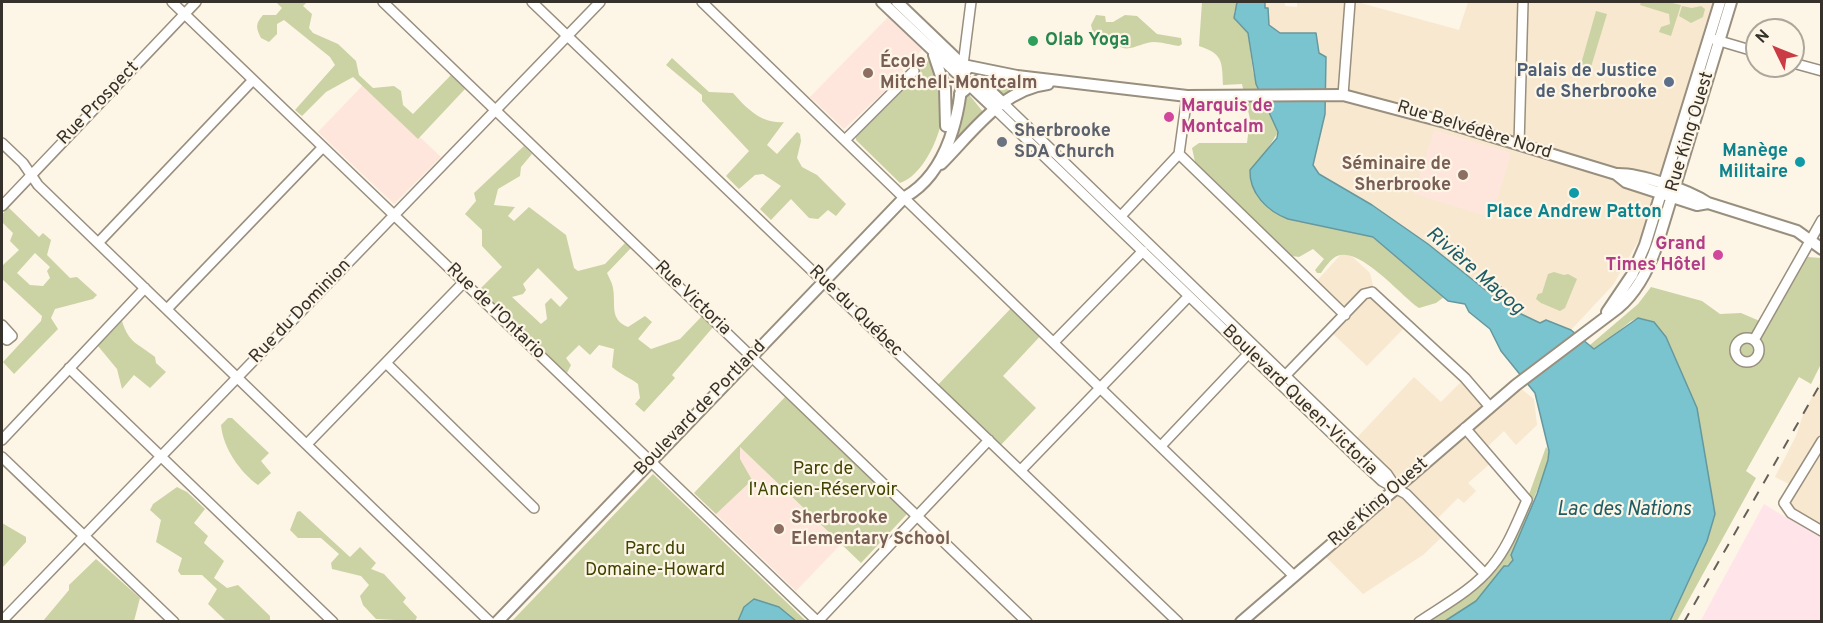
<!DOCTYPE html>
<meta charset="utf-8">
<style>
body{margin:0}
#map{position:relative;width:1823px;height:623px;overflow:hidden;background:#fdf5e6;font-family:Overpass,sans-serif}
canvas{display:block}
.frame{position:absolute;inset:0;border:3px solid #36322b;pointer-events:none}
.north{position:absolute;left:1745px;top:18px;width:60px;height:60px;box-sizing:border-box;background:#fdf5e6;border:2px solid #ada79b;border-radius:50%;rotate:313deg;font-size:16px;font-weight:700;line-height:24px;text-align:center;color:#36322b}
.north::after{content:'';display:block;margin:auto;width:21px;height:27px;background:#cb3b45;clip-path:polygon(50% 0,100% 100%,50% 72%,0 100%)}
</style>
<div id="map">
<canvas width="1823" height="623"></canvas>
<div class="frame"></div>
<div class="north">N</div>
</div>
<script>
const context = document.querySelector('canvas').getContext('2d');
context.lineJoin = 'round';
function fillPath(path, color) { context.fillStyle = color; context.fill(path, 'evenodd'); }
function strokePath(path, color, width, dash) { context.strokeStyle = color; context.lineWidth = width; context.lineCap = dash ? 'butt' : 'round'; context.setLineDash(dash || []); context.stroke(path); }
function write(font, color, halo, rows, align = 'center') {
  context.font = font + ' Overpass,sans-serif'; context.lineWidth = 4.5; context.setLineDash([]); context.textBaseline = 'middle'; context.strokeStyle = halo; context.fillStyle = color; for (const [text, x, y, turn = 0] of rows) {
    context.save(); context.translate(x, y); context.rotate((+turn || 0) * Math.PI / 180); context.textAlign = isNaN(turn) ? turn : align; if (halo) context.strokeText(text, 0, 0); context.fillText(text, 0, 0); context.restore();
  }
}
fillPath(new Path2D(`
 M1265,2H1285V6L1297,7V2H1357L1459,30L1468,2H1725L1667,191L1613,285L1571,330L1546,320L1540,323L1517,312L1509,301L1488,292L1428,244L1372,205L1319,174L1313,165L1319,53L1316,34L1280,33L1272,30L1266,20Z
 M1345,250L1370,273L1375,294L1408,324L1367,366L1330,331L1345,315L1313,285Z
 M1414,377L1441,402L1465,378L1490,406L1516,385L1534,399L1537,425L1516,445L1504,431L1484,450L1493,461L1468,483L1476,491L1464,503L1458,498L1434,522L1445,534L1423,555L1363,594L1322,553L1396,489L1352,443Z
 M1821,381V531L1787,510L1793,486L1775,477L1796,436L1804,412Z`), '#f7e8cf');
fillPath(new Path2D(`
 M1764,504L1787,518L1791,513L1821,531V621L1700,622Z`), '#ffe4e9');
fillPath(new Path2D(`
 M889,16L922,50L903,69V74L844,129L810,97Z
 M364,84L441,157L394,204L318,132Z
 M1434,130L1511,153L1492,218L1414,194Z
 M739,446L841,544L796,591L694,493Z`), '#fee6dc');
fillPath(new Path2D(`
 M276,2H307L303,6L312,14L309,28L313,33L338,44L356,61L359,75L373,88L394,86L401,91L403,105L413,114L451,75L465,89L418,139L353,77L326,92L302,116L295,110L335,65L330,57L284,20L277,24V34L269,42L261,38C256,28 255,24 263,15H276L282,8Z
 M1202,2H1237L1234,13L1237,22L1248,33L1253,72L1278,132L1250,178L1260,199L1288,219L1373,237L1444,297L1436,303L1419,308C1401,296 1360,246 1337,256C1331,259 1325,267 1321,273H1317L1315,270L1324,259L1313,249L1299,257L1292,256L1195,162L1192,148L1199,143H1247L1250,119L1242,84L1223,85C1222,61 1223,54 1199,46Z
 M1641,2H1668L1681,5L1671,36L1659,32L1661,27L1670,24L1669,14L1640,5Z
 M1682,6L1692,8L1701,6L1705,9L1703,17L1691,23L1679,16Z
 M1596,11L1607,14L1591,67L1581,64Z
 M1096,15L1105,16L1106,22H1113L1125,15L1137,16L1157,34L1181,38L1182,44L1179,46C1171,45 1162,42 1154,42C1140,42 1124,57 1115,41L1094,37L1091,25Z
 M672,58L709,92L733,93C747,109 762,124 784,122L767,145L777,154L797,132L800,134L801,141L797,158L802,167L817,175L846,204L836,216L828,210L818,219L809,218L791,199L771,220L760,209L781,186L763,174L755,175L739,189L726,176L749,151L702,101V95L666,65Z
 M929,60L937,81H939C940,92 943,106 942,118C939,139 922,176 900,183L856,140V137Z
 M1007,81L1030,83L1004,95L992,85Z
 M966,91L984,113L955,144L952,143Z
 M524,146L532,154L521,167L520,176L498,189L494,205L515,207L508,216L514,221L529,207L566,235L574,268L578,271L605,264L625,243L631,248L607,273C609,278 612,282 613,288C616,305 609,319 628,327L645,316L652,322L638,339L651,349L680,339L703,315L714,326L672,375L675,378L644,412L635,404L640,398L638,384C629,377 621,375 612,367L614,349L599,345L590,355L579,345L566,358L571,365L567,373L479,290L502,267L482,246V230L465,214L476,201L474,193ZM538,268L568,298L560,307L551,298L545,304L547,319L541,324L512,297L523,294L526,290L523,284Z
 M8,207L39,237L43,233L51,240L47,255L70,278L77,277L97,295L93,299L55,309L51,318L58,329L14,374L3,362L41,321L42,316L2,279V266L19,250L10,241L13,233L2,222V215ZM35,253L50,267L47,271L50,278L43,286L30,285L17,273Z
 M1808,257L1821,258V364L1811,384L1799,377L1746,471L1756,478L1677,621H1670L1707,541L1648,320L1638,318L1631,321L1595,350L1590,345L1638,304L1651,287L1702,301L1720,314L1741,313L1769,325Z
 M1554,272L1564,275L1568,274L1577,279L1565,308L1560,311L1541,303L1536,299L1538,294L1542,293L1548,274Z
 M1015,304L1044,332L1003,376L1036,408L998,448L935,388Z
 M122,321C129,344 138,343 155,357L156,363L166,372L150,388L134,375L122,389L117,369L98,346Z
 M785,397L907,514L861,563L740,447V459L752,480L716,514L694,493Z
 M228,418H232L269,453L261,461L271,473L258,485C240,472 223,448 221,425Z
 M1546,447L1549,451L1547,465L1512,555V562L1502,568L1476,601L1445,621L1419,622L1494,564L1527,500Z
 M653,474L806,621L511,622Z
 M177,487L187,492L205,509L194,523L208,536L204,543L224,561L214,578L227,588L238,585L270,616V621H226L208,604L217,589L202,575H181L178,571L182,558L156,542L161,520L150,510L153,504Z
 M300,511L350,557L360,547L376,563L371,569L384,574L406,598L403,602L417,617L415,621L376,619L363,605L360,596L369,585L361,576L332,569L331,563L339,554L321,538H298L290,530L297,512Z
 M2,523L26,537V542L2,568Z
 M96,559L140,598L134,621H43L69,590V585Z`), '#cbd3a4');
const water = new Path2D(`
 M1237,2H1265V8H1268L1269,25L1280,33H1316L1319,53L1326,57L1325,114L1313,165L1319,174L1372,205L1428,244L1488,292L1501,287L1517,312L1540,323L1546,320L1571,330L1594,349L1638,318L1654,322L1666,337L1697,408L1715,514L1707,541L1670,621H1445L1476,601L1504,566H1508L1513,560L1511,555L1537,494L1548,460L1549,451L1535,393L1501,351L1490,329L1469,312L1465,304L1448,301L1373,237L1288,219C1267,211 1249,193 1250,170L1277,138L1278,132L1256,84L1248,33L1234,18Z
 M754,599L779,607L796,621H738L744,607Z`);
fillPath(water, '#7ac4d0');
strokePath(water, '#66989e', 1.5);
const minor = new Path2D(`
 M172,2L818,622
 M383,2L1027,622
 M532,2L1178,622
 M702,2L1294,576
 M1713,39L1757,52
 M1793,63L1822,71
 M963,65L971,2
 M1343,95L1350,2
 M1002,102L1387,474L1395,486
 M995,109L1356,457L1382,481L1406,494L1485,574
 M846,139L914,71
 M2,143L23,163L38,185L490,622
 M1519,145L1523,2
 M1179,154L1345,315
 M2,206L196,2
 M1121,216L1179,154L1187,96
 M98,243L253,80
 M167,309L323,147
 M2,325L12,336L7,340L2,337
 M1735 350a12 12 0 1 1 24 0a12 12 0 1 1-24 0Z
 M1754,340L1822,220
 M1054,342L1143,251
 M386,363L534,508
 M69,368L333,622
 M1283,378L1364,294L1372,292L1465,378L1490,407
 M2,440L145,288
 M1822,441L1784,503L1791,513L1822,531
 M307,444L464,282
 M1161,446L1249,353
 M2,457L174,622
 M1021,470L1189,296
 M2,621L600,2
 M818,621L989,440
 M1419,622C1444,605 1473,590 1492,566C1508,547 1517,522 1527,500L1465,428`);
const major = new Path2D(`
 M882,2L995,109
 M897,2L967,69
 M934,55L945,88L946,126
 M963,65L1017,76L1187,96L1343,95L1445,122L1616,174C1640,173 1688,190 1708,203L1797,231L1822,249
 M979,80L1002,102
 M960,94L971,85L1005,77
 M941,164C972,133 1002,89 1048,84
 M1616,174L1626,182L1697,205L1708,203
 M1607,312L1632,275L1645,245L1720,2
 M497,622L905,197C949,172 961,111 963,65
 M1241,622L1516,385L1618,308C1637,292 1649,268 1657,245L1731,2`);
strokePath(minor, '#998f7e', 12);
strokePath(major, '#998f7e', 14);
strokePath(minor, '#fff', 9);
strokePath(major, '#fff', 10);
strokePath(new Path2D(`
 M1684,622L1822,381`), '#656058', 2, [10, 10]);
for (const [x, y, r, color] of [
 [1033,41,6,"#2e9e5b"],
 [868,73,6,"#8d6e63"],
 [1669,82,6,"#5c6f8a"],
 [1169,117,6,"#d1479c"],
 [1002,142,6,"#6b7280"],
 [1800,162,6,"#0f9aa8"],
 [1463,175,6,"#8d6e63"],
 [1574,193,6,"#0f9aa8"],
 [1718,255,6,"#d1479c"],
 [779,529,6,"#8d6e63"]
]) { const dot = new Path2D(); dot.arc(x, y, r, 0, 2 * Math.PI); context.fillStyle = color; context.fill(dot); strokePath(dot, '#fdf5e6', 2); }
write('bold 18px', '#27864d', '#fdf5e6', [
 ["Olab Yoga",1045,41]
], 'left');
write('bold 18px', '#785e54', '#fdf5e6', [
 ["École",880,63],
 ["Mitchell-Montcalm",880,84],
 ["Séminaire de",1451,165,"right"],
 ["Sherbrooke",1451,186,"right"],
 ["Sherbrooke",791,519],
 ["Elementary School",791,540]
], 'left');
write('bold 18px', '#4e5e75', '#fdf5e6', [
 ["Palais de Justice",1657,72],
 ["de Sherbrooke",1657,93]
], 'right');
write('18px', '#36322b', '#fdf5e6', [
 ["Rue Prospect",99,104,-46],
 ["Rue Belvédère Nord",1474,131,17],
 ["Rue King Ouest",1691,132,-73],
 ["Rue Victoria",692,299,44],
 ["Rue du Dominion",301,312,-46],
 ["Rue de l'Ontario",495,312,44],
 ["Rue du Québec",855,312,44],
 ["Boulevard Queen-Victoria",1299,401,44],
 ["Boulevard de Portland",701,409,-46],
 ["Rue King Ouest",1379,503,-41]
]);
write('bold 18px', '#b23c85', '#fdf5e6', [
 ["Marquis de",1181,107],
 ["Montcalm",1181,128],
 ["Grand",1706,245,"right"],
 ["Times Hôtel",1706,266,"right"]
], 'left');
write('bold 18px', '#5b616d', '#fdf5e6', [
 ["Sherbrooke",1014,132],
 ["SDA Church",1014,153]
], 'left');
write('bold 18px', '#0d838f', '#fdf5e6', [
 ["Manège",1788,152],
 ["Militaire",1788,173],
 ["Place Andrew Patton",1574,213,"center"]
], 'right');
write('18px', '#3e4400', '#fdf5e6', [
 ["Parc de",823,470],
 ["l'Ancien-Réservoir",823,491],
 ["Parc du",655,550],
 ["Domaine-Howard",655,571]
]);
write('italic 20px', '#1e5c65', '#fdf5e6', [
 ["Rivière Magog",1474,272,41],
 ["Lac des Nations",1624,511]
]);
</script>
